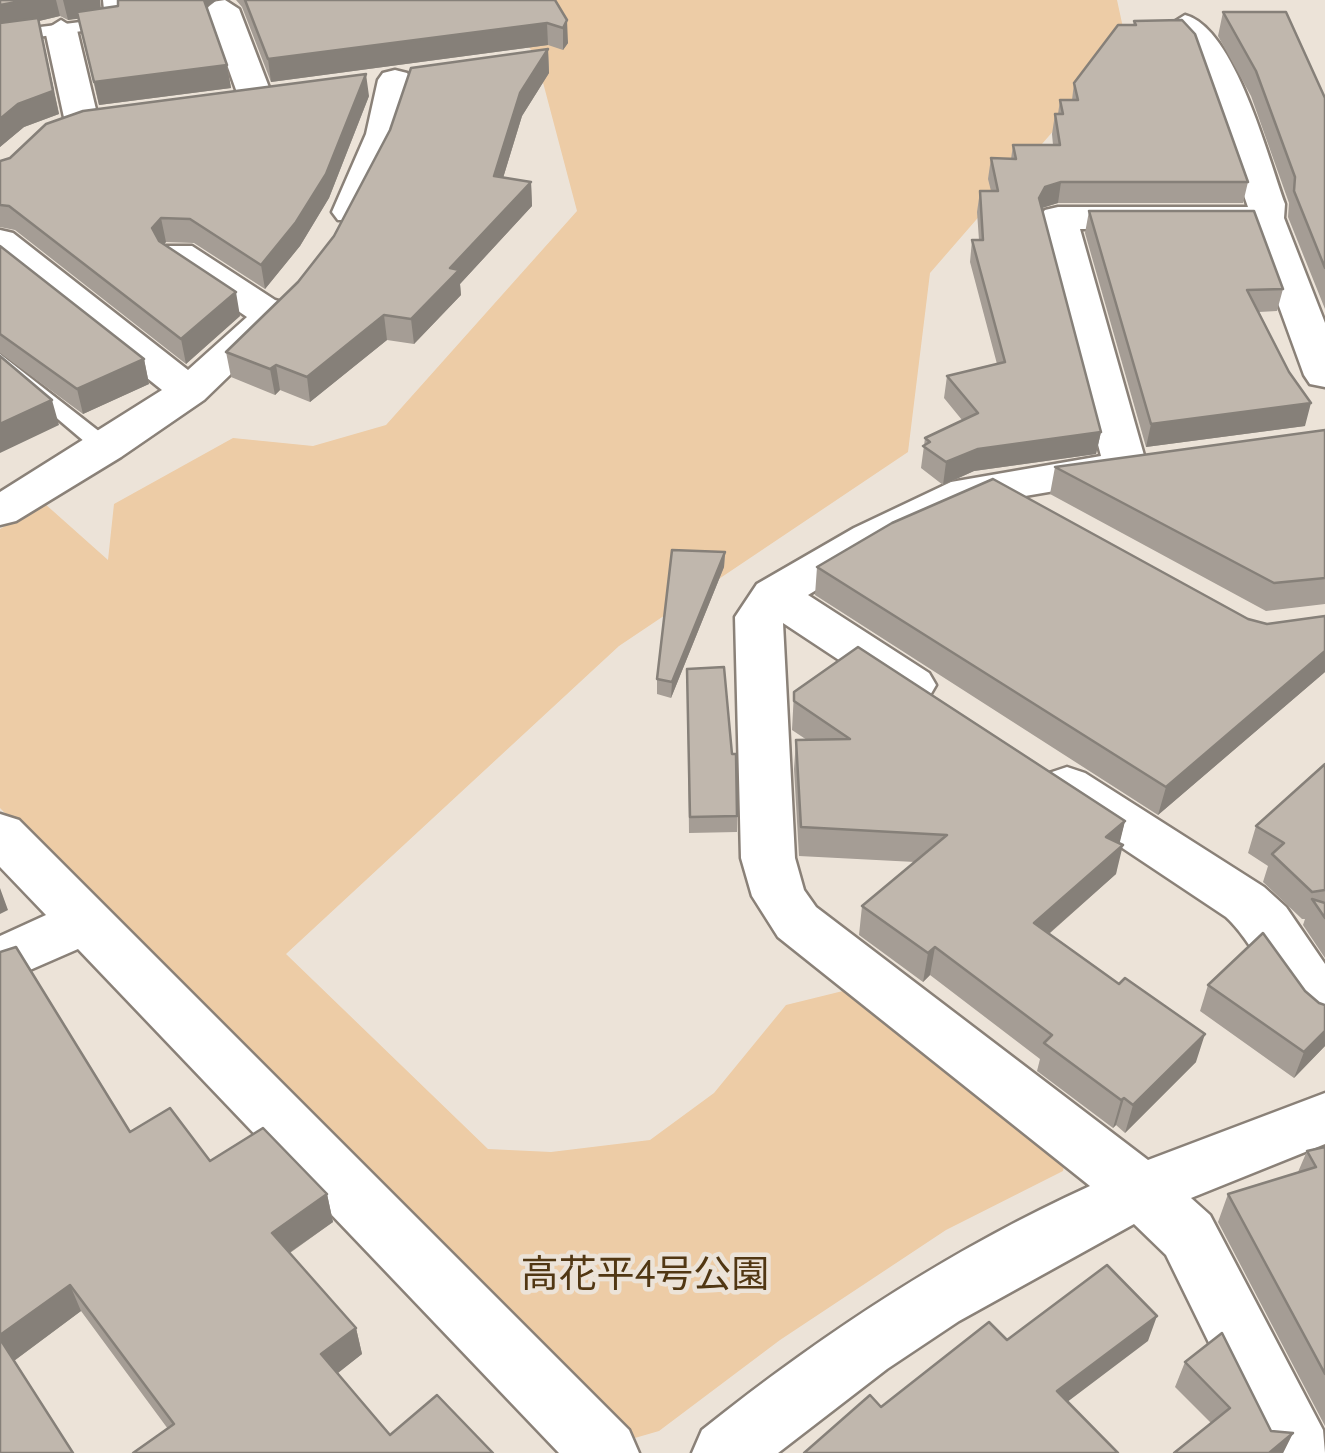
<!DOCTYPE html>
<meta charset="utf-8">
<style>
body{margin:0}
canvas{display:block;background:#ece3d8}
</style>
<canvas width="1325" height="1453"></canvas>
<script>
const context = document.querySelector('canvas').getContext('2d');
context.lineJoin = 'round';
function fillPath(path, color) { context.fillStyle = color; context.fill(path, 'evenodd'); }
function strokePath(path, color, width, dash) { context.strokeStyle = color; context.lineWidth = width; context.lineCap = dash ? 'butt' : 'round'; context.setLineDash(dash || []); context.stroke(path); }
function write(font, color, halo, rows, align = 'center') {
  context.font = font + ' "PT Sans","Noto Sans JP",sans-serif'; context.lineWidth = 9; context.setLineDash([]); context.textBaseline = 'middle'; context.strokeStyle = halo; context.fillStyle = color; for (const [text, x, y, turn = 0] of rows) {
    context.save(); context.translate(x, y); context.rotate((+turn || 0) * Math.PI / 180); context.textAlign = isNaN(turn) ? turn : align; if (halo) context.strokeText(text, 0, 0); context.fillText(text, 0, 0); context.restore();
  }
}
fillPath(new Path2D(`
 M491,0H1117L1127,46L930,273L908,452L619,646L286,954L488,1149L551,1152L650,1140L714,1093L786,1005L855,988L1067,1152L1063,1171L946,1230L780,1340L659,1431L621,1442L0,808V529L44,503L108,560L114,504L233,438L313,446L386,425L577,211L536,56Z`), '#edcca6');
const lane = new Path2D(`
 M103,0H119L120,26L0,42V32L105,19Z
 M0,354L114,443L117,448L114,453H98L0,370Z`);
const street = new Path2D(`
 M225,0L239,9L273,98L268,105H244L239,98L207,9L212,2Z
 M1185,15C1235,28 1268,158 1285,204L1284,218L1325,323V387L1310,384L1304,375L1251,229H1080L1147,466L1140,475L1125,479L978,504L886,548L808,595L929,673L936,685L929,697L912,702L895,697L783,623L795,858L804,890L816,907L1148,1160L1325,1093V1144L1191,1198L1210,1215L1323,1430L1325,1453H1263L1166,1255L1134,1224L959,1321L887,1369L778,1453H692L702,1430C822,1334 949,1250 1090,1186L778,937L752,896L741,858L735,617L757,584L854,528L951,482L1101,456L1039,218L1045,210L1058,207H1248L1194,52L1169,25Z
 M61,20L77,30L99,122L94,129H70L65,122L45,30Z
 M395,70L407,73L412,80L402,134L364,220H338L332,212L366,134L378,80L383,73Z
 M0,230L13,233L188,370L247,317L166,262L160,254L166,246H192L275,300L289,304L295,312L204,400L121,457L16,521L0,525V492L162,390L0,260Z
 M1067,767L1085,773L1264,887L1286,907L1325,964V1033C1285,1020 1260,948 1226,917L1049,799L1041,786L1049,773Z
 M0,814L19,820L629,1430L639,1453H559L78,949L0,983V936L46,915L0,867Z`);
strokePath(lane, '#8a8178', 5);
strokePath(street, '#8a8178', 5);
fillPath(lane, '#fff');
fillPath(street, '#fff');
fillPath(new Path2D(`
 M0,0H100L101,9L118,6V0H217L207,8L227,65L231,88L99,105L78,18L68,20L60,16L39,21L59,114L24,127L0,147Z
 M236,0H555L568,43L563,50L548,45L271,82L242,7Z
 M1223,12L1325,98V309L1288,217L1289,203L1251,96L1218,36Z
 M1134,21L1248,182L1243,203H1058L1042,208L1101,432L1096,454L974,471L943,485L921,468L925,438L962,420L944,398L947,376L997,364L970,262L972,240H979L977,212L980,191H991L988,179L991,158L1011,159L1013,145H1053L1052,134L1055,114H1058L1060,100H1072L1074,83L1133,25Z
 M548,49L549,73L522,116L503,178L531,182L532,206L460,284L461,295L414,344L387,340L310,402L280,390L275,395L231,377L226,352L298,282L334,236L390,130Z
 M369,96L329,198L300,246L265,289L194,243L166,242L164,244L240,316L186,364L15,230L0,227V161Z
 M1089,211L1283,289L1277,311L1259,312L1289,372L1305,426L1146,447L1085,233Z
 M0,246L144,359L149,384L83,414L0,353Z
 M1325,430V604L1266,611L1050,494L1055,467Z
 M725,552L724,567L671,698L657,694V679Z
 M817,567L1248,619L1267,624L1325,616V672L1158,815L815,595Z
 M687,669L737,816V832L689,833Z
 M794,692L1125,821L1119,843L1116,874L1049,934L1196,1062L1125,1133L1116,1125L1113,1128L1037,1071L1040,1059L930,975L923,982L859,935L862,906L915,862L799,856L794,769L796,740H807L792,730Z
 M1325,764V958L1303,925L1305,919H1302L1263,882L1268,866L1248,853L1256,826Z
 M0,952L130,1132L210,1161L327,1194L333,1222L290,1253L356,1328L362,1354L337,1373L390,1435L168,1429L81,1311L14,1361L0,1453Z
 M1208,985L1305,991L1319,1003L1325,1005V1046L1294,1078L1200,1011Z
 M1325,1147V1426L1218,1222L1228,1194L1298,1172L1307,1151Z
 M1185,1362L1271,1431L1293,1433L1283,1453H1174L1211,1423L1175,1387Z`), '#a59d95');
fillPath(new Path2D(`
 M27,0H56L60,16L39,21L59,114L24,127L0,147V119L18,104L0,29V5Z
 M63,0H100L101,16L68,20Z
 M202,0H217L203,10Z
 M567,20L568,43L563,50V28Z
 M547,23L548,45L271,82L268,59Z
 M548,49L549,73L522,116L496,201L494,176L520,93Z
 M227,65L231,88L99,105L94,82Z
 M366,74L369,96L329,198L300,246L265,289L261,265Z
 M531,182L532,206L460,284L461,295L414,344L411,319L450,268Z
 M1061,182L1058,203L1042,208L1035,219L1039,198L1045,187Z
 M161,218L166,242L157,252L152,228Z
 M236,292L240,316L186,364L181,339Z
 M384,315L387,340L310,402L307,377Z
 M144,359L149,384L83,414L77,389Z
 M276,365L280,390L275,395L270,369Z
 M52,400L59,425L0,453V424Z
 M1311,403L1305,426L1146,447L1151,424Z
 M1101,432L1096,454L974,471L943,485L946,462L978,449Z
 M725,552L724,567L671,698L672,682Z
 M1325,651V672L1158,815L1166,787Z
 M1125,821L1118,850L1123,845L1116,874L1028,952L1034,923L1106,837Z
 M0,888L8,910L0,914Z
 M935,947L930,975L923,982L928,953Z
 M1325,1031V1046L1294,1078L1304,1052Z
 M1205,1034L1196,1062L1125,1133L1133,1105Z
 M1124,1098L1116,1125L1113,1128L1121,1100Z
 M327,1194L333,1222L279,1260L272,1233Z
 M70,1285L81,1311L11,1363L0,1340V1335Z
 M1157,1316L1148,1341L1050,1415L1057,1391Z
 M356,1328L362,1354L328,1381L321,1354Z
 M1293,1433L1283,1453H1269Z`), '#868079');
const building = new Path2D(`
 M0,0H27L0,5Z
 M118,0H204L227,65L94,82L77,12L118,6Z
 M245,0H555L567,20L563,28L547,23L268,59Z
 M1223,12H1286L1325,98V268L1294,191L1295,177L1256,71Z
 M38,18L53,91L18,104L0,119V23Z
 M1182,20L1195,34L1248,182H1061L1045,187L1039,198L1101,432L978,449L946,462L923,446L930,442L925,438L978,413L947,376L1005,362L972,240H983L980,191H998L991,158L1016,159L1013,145H1060L1055,114H1063L1060,100H1078L1074,83L1118,25H1136L1134,21Z
 M548,49L520,93L494,176L531,182L450,268L459,270L411,319L384,315L307,377L276,365L270,369L226,352L298,282L334,236L390,130L411,68Z
 M366,74L326,174L296,222L261,265L190,219L161,218L152,228L159,241L236,292L181,339L9,206L0,205V161L10,158L46,124L83,111Z
 M1089,211H1254L1283,289L1247,290L1289,372L1311,403L1151,424Z
 M0,246L144,359L77,389L0,334Z
 M0,356L52,400L0,424Z
 M1325,430V578L1274,583L1055,467Z
 M993,479L1248,619L1267,624L1325,616V651L1166,787L817,567L892,523Z
 M672,550L725,552L672,682L657,679Z
 M858,647L1125,821L1106,837L1123,845L1034,923L1119,984L1125,978L1205,1034L1133,1105L1124,1098L1121,1100L1044,1043L1052,1035L935,947L928,953L862,906L947,835L801,827L796,740L850,739L794,701V692Z
 M724,667L732,754H736L737,816L690,817L687,669Z
 M1325,764V890L1312,892L1272,854L1284,843L1256,826Z
 M1312,899L1325,903V918Z
 M1263,933L1305,991L1319,1003L1325,1005V1031L1304,1052L1208,985Z
 M16,947L130,1132L170,1108L210,1161L263,1128L327,1194L272,1233L356,1328L321,1354L390,1435L437,1395L493,1453H133L174,1424L70,1285L0,1335V952Z
 M1325,1147V1374L1228,1194L1316,1167L1307,1151Z
 M1107,1265L1157,1316L1057,1391L1118,1453H804L870,1395L881,1407L989,1322L1007,1340Z
 M1222,1333L1271,1431L1293,1433L1269,1453H1174L1230,1408L1185,1362Z
 M0,1339L73,1453H0Z`);
fillPath(building, '#c0b7ad');
strokePath(building, '#868079', 2.5);
write('38px', '#513713', '#ece3d8', [
 ["高花平4号公園",645,1276]
]);
</script>
